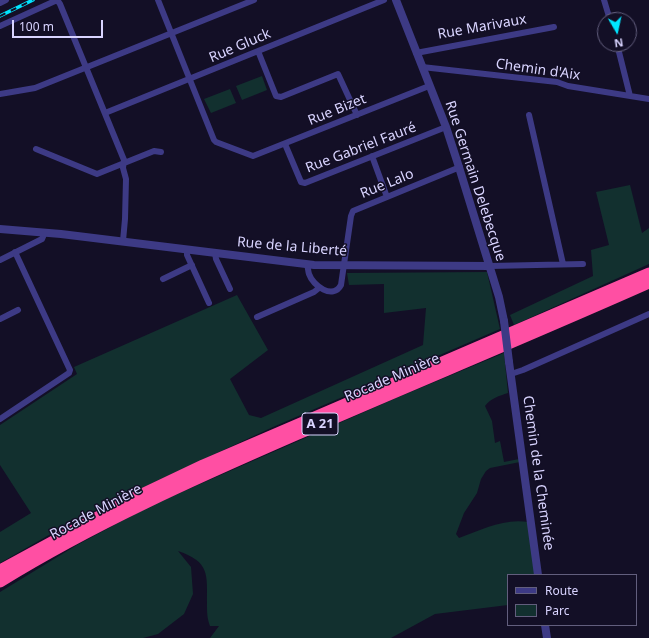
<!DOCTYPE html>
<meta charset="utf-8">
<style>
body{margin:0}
#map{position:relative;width:649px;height:638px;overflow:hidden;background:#130f26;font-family:"Noto Sans",sans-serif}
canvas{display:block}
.legend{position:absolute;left:507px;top:574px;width:130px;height:52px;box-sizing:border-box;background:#130f26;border:1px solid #625e7d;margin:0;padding:5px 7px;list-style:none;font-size:12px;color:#d9d4ff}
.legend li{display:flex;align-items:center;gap:8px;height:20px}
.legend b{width:20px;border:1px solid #625e7d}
.north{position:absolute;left:597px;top:12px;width:40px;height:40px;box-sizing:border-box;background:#130f26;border:1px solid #625e7d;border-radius:50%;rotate:171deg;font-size:11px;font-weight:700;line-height:16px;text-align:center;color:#d9d4ff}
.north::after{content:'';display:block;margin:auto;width:14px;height:18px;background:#00e5ff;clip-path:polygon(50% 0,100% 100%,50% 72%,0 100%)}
.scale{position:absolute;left:12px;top:20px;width:91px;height:18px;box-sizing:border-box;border:2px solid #d9d4ff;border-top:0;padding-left:5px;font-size:12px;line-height:14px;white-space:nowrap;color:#d9d4ff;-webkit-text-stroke:3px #130f26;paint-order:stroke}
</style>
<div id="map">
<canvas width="649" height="638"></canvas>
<ul class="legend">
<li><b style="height:5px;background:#3d3a85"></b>Route</li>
<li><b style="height:11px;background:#12302f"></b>Parc</li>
</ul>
<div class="north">N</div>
<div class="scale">100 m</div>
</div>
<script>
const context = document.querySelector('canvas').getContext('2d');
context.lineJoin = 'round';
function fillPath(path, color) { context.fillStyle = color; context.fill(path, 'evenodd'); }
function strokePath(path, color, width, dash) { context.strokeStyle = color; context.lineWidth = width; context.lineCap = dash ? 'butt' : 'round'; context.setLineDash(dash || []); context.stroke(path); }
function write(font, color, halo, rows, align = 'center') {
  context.font = font + ' "Noto Sans",sans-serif'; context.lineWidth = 3; context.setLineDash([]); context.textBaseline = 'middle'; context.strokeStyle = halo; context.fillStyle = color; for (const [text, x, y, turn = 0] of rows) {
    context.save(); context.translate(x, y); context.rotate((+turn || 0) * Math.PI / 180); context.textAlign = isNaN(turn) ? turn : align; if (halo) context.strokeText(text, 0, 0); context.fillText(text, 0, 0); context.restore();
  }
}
fillPath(new Path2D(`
 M262,76L267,90L242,100L236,86Z
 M230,89L236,103L211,113L204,99Z
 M630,185L642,233L649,228V264L514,325L510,315L593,276L591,250L609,245L596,192Z
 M487,272L500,329L273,427L163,478L77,519L0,563V532L31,513L0,465V425L77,374L74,367L237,295L268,350L230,379L249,415L261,418L423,345L426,308L384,313V284L349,285L347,273Z
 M504,353L508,393C499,396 491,398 485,406L492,421L495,443L500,441L504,462L519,459L520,462L490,468L486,471L481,479L477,493L464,513L456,534L459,538C481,530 504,518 528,522L535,575H508V605L435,614L391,638H210L219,626H210C207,618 207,612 207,604C207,574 210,562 178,551L191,567L193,594L184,614L158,634L143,638H0V592L77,545L150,506L394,399Z`), '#12302f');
strokePath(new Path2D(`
 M158,0L214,140L216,142L253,156L429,86
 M604,0L610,20
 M0,3L6,0
 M0,26L55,1H58L60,4L124,160L123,168L126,179L125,219L123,241
 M617,44L630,96
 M258,51L276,96L281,97L338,74L357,115
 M416,53L554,27
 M422,67L557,82L568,86L649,99
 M0,94L35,88L254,0
 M105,113L384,0
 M529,115L563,264
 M285,144L301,182L305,183L446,127
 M36,149L97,174L154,151L161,152
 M372,156L387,197
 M187,250V255L209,303
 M215,253L216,259L230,289
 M0,260L42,239L45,232
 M307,264C308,267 308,271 309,274C313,286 333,300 341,285L351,216L353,211L460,167
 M490,266L583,264
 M163,279L192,265
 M257,317L314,292L319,288
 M0,319L18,310
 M511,374L523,370L649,314
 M0,419L69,373L70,370L15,252`), '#3d3a85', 6);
strokePath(new Path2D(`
 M396,0L446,127L458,164L499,297L504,321
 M0,229L61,234L314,265L490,266
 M509,362L538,575
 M545,625L547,638`), '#3d3a85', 8);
strokePath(new Path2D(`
 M0,570L123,503L203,465L649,273
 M0,582C94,524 195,479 296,435C413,384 532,335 649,283`), '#ff4fa3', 11);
const rail = new Path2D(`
 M0,16L33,0`);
strokePath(rail, '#00e5ff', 3.5);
strokePath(rail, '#130f26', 2, [6]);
strokePath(new Path2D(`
 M504,321L509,362`), '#3d3a85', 8);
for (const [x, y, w] of [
 [320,424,36]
]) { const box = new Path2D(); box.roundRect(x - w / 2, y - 11, w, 22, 3); context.fillStyle = '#130f26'; context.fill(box); strokePath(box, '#d9d4ff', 1); }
write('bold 13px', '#d9d4ff', null, [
 ["A 21",320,424]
]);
write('14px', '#d9d4ff', '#130f26', [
 ["Rue Marivaux",482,27,-10],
 ["Rue Gluck",240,46,-23],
 ["Chemin d'Aix",538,70,8],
 ["Rue Bizet",337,110,-22],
 ["Rue Gabriel Fauré",361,148,-21],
 ["Rue Germain Delebecque",475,181,72],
 ["Rue Lalo",387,184,-22],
 ["Rue de la Liberté",292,247,5],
 ["Rocade Minière",392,378,-23],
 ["Chemin de la Cheminée",538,473,82],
 ["Rocade Minière",96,512,-28]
]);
</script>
